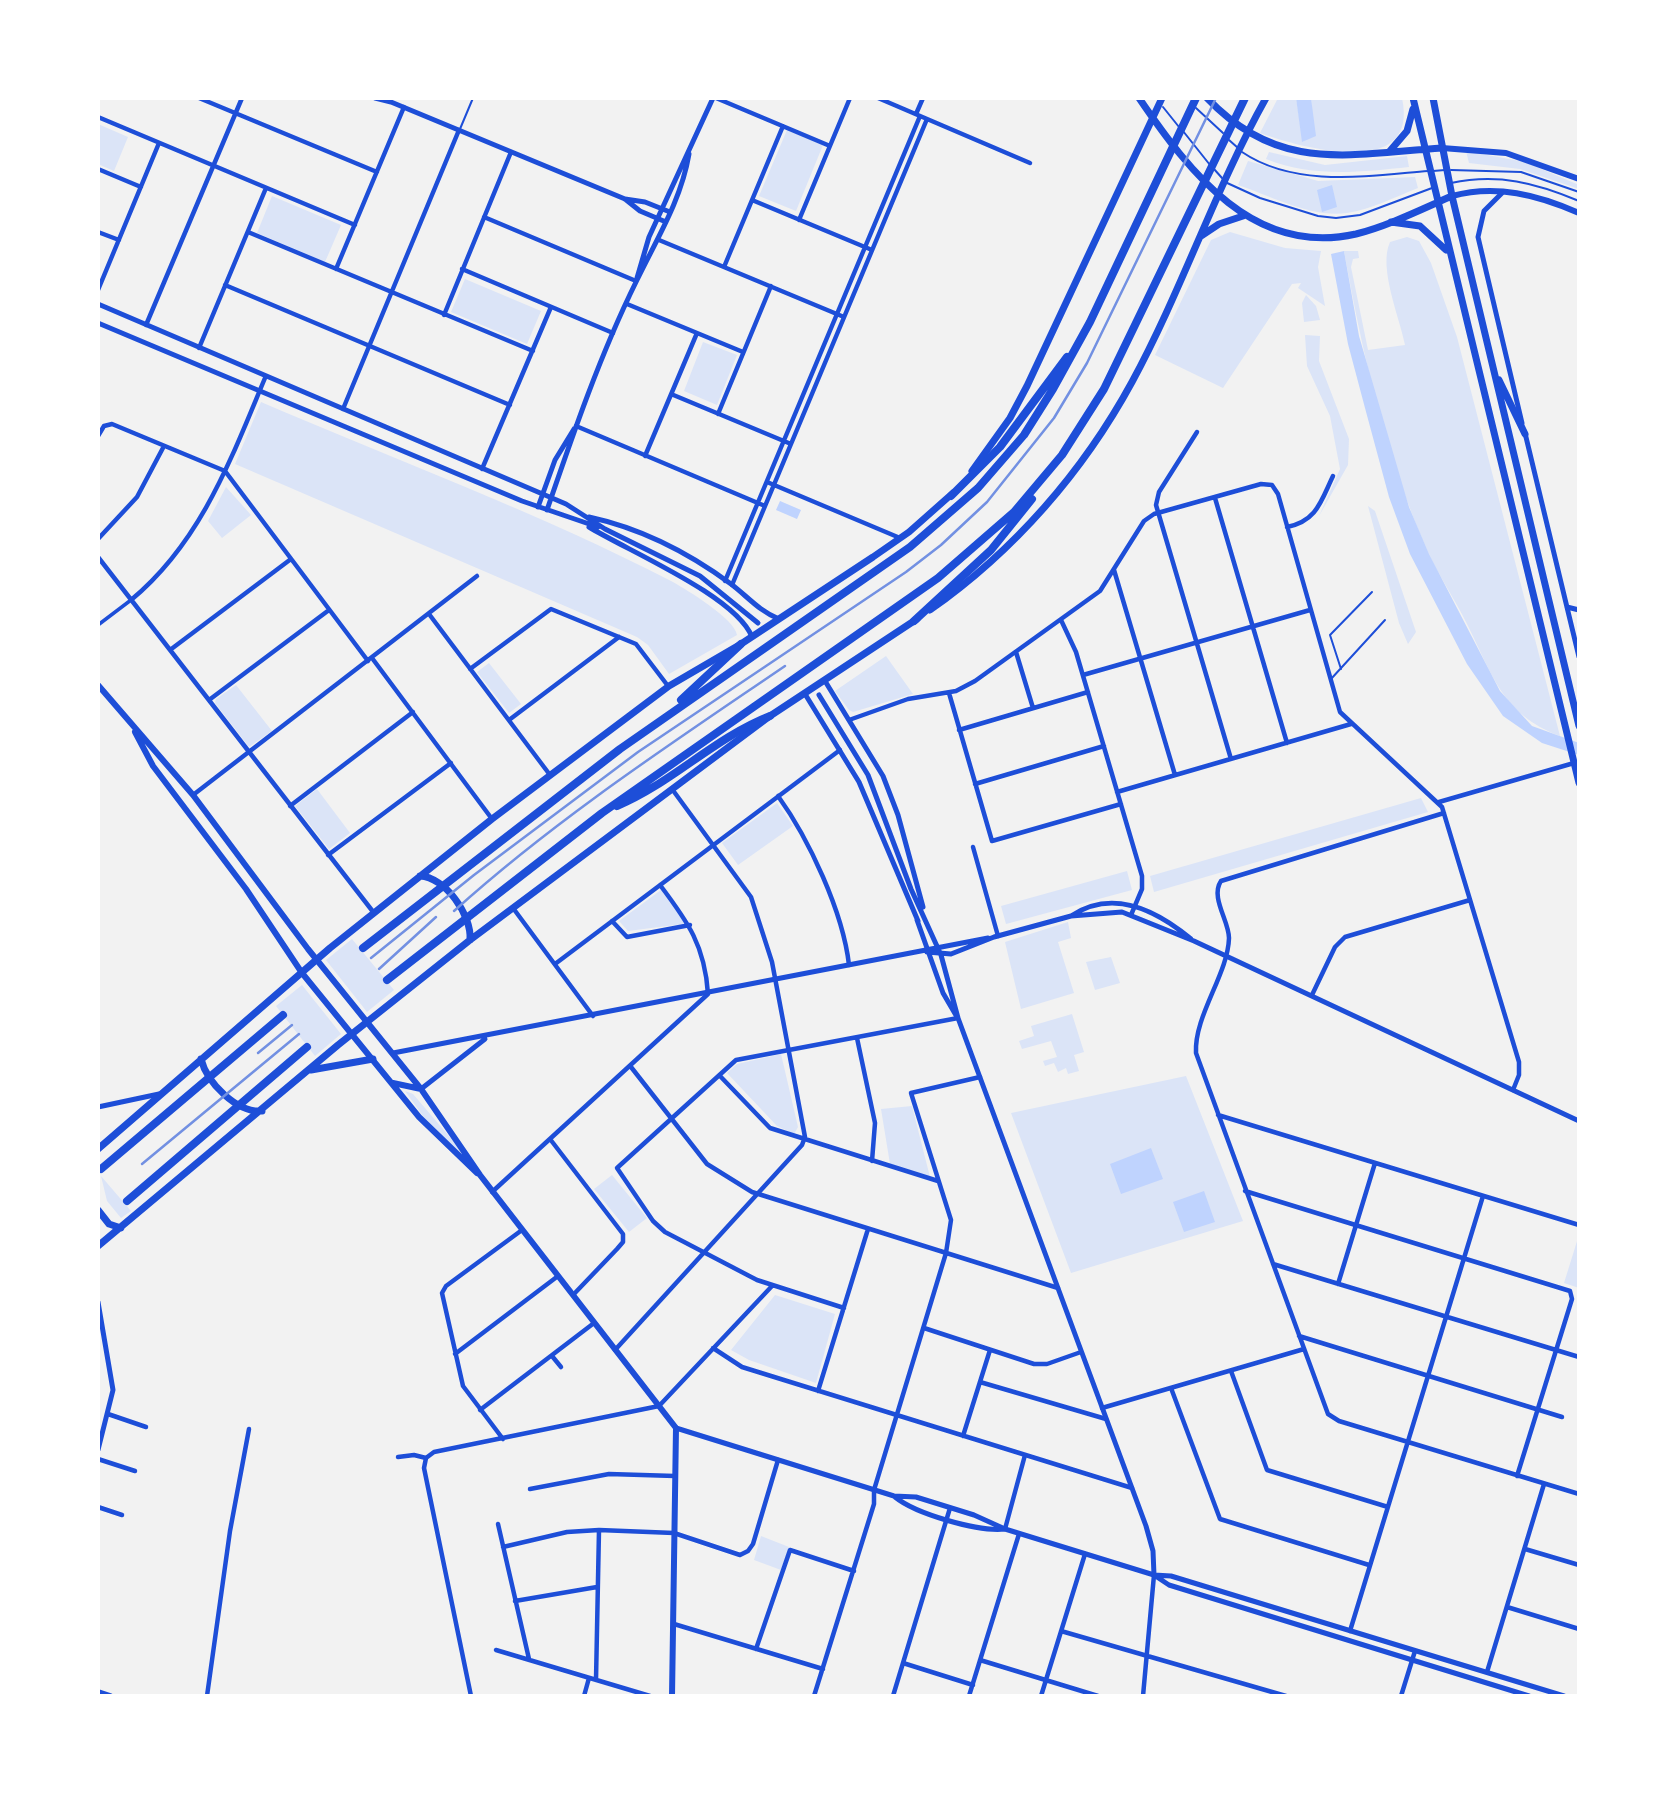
<!DOCTYPE html>
<style>
body{margin:0}
#map{position:relative;width:1677px;height:1794px;overflow:hidden;background:#f2f2f2;font-family:"Noto Sans",sans-serif}
canvas{display:block}
.frame{position:absolute;inset:0;border:100px solid #fff;pointer-events:none}
</style>
<div id="map">
<canvas width="1677" height="1794"></canvas>
<div class="frame"></div>
</div>
<script>
const context = document.querySelector('canvas').getContext('2d');
context.lineJoin = 'round';
function fillPath(path, color) { context.fillStyle = color; context.fill(path, 'evenodd'); }
function strokePath(path, color, width, dash) { context.strokeStyle = color; context.lineWidth = width; context.lineCap = dash ? 'butt' : 'round'; context.setLineDash(dash || []); context.stroke(path); }
fillPath(new Path2D(`
 M1278,98H1296L1303,142L1312,114L1311,98H1402C1420,181 1302,148 1260,133Z
 M98,124L128,137L114,171L98,164Z
 M787,130L823,145L796,211L759,196Z
 M1466,151L1525,162L1579,185V189L1520,169L1469,163Z
 M1269,152L1325,165L1407,156L1409,167C1359,172 1314,178 1266,159Z
 M1248,161L1318,181L1415,177L1418,188C1395,197 1372,209 1347,213C1311,218 1271,196 1238,185Z
 M272,196L341,225L325,262L257,233Z
 M1230,232L1285,248L1321,251L1318,267L1325,306L1298,288L1301,283L1292,284L1223,388L1155,355L1211,240Z
 M1407,237L1419,241L1431,263L1457,337L1560,736C1501,714 1492,673 1466,622C1454,598 1439,576 1428,552C1386,459 1362,351 1344,251H1358L1359,258L1353,259L1351,267L1368,350L1405,345C1400,318 1378,268 1390,242Z
 M465,279L541,311L527,344L451,312Z
 M1306,295L1316,306L1320,320L1304,322L1302,303Z
 M1305,335L1320,336L1319,361L1349,439L1348,465L1319,516L1340,469L1330,416L1307,366Z
 M703,342L737,355L717,405L684,391Z
 M261,402C398,461 540,513 673,582C687,590 735,619 737,635L669,674L648,645L637,637L235,464Z
 M226,487L251,515L222,538L208,521Z
 M1368,506L1375,511L1416,632L1408,644L1399,623Z
 M886,656L913,694L853,712L849,710L835,691Z
 M489,663L521,704L509,713L477,672Z
 M236,685L272,731L249,747L215,703L216,699Z
 M317,789L350,833L329,849L295,806Z
 M1421,798L1428,812L1154,892L1150,876Z
 M777,803L793,826L738,865L722,843Z
 M1127,871L1132,890L1006,924L1001,906Z
 M661,890L684,921L683,924L628,931L619,921Z
 M1068,922L1071,938L1058,942L1074,993L1021,1009L1005,942Z
 M352,939L394,990L367,1012L326,960Z
 M1111,957L1120,983L1095,990L1086,962Z
 M302,985L341,1034L315,1056L276,1006Z
 M1072,1014L1084,1052L1074,1055L1079,1071L1068,1074L1066,1068L1058,1072L1054,1063L1045,1066L1043,1061L1057,1057L1051,1041L1022,1049L1019,1041L1034,1036L1031,1026Z
 M781,1054L798,1127L794,1134L777,1126L727,1073L737,1064Z
 M1186,1076L1243,1221L1071,1273L1011,1113Z
 M405,1091L413,1094L472,1163L428,1123Z
 M912,1106L930,1177L890,1164L881,1109Z
 M612,1175L647,1218L629,1232L594,1189Z
 M101,1176L131,1211L121,1218L107,1201Z
 M1578,1238L1579,1239V1288L1564,1283Z
 M775,1295L835,1314L816,1383L749,1360L731,1350Z
 M761,1536L789,1547L781,1570L754,1560Z`), '#dbe4f7');
fillPath(new Path2D(`
 M1296,98H1311L1316,136L1302,142Z
 M1332,185L1337,207L1322,212L1317,190Z
 M1344,251L1359,336L1409,507L1429,554L1500,691L1532,726L1579,743V755L1542,743L1503,716L1467,664L1410,554L1389,497L1365,408L1348,344L1331,254Z
 M780,501L801,510L797,519L776,510Z
 M1151,1148L1163,1179L1121,1194L1110,1164Z
 M1204,1191L1215,1222L1184,1232L1173,1202Z`), '#bfd3fe');
strokePath(new Path2D(`
 M1163,107L1179,127
 M1196,108L1223,133
 M460,129L473,98
 M1183,131L1210,165
 M1229,140L1238,148
 M1242,152C1295,188 1368,176 1428,171
 M1214,169L1222,178
 M1451,170L1521,172L1579,192
 M1433,171L1445,170
 M1225,182L1260,198L1318,216L1336,218L1360,215L1432,188
 M1451,183C1498,173 1536,183 1579,201
 M1341,669L1330,635L1372,592
 M1331,679L1385,620`), '#1d4ed8', 2);
strokePath(new Path2D(`
 M98,625L131,600`), '#1d4ed8', 3.5);
strokePath(new Path2D(`
 M199,98L377,172
 M716,98L830,146
 M878,98L1030,163
 M916,114L923,98
 M98,117L355,225
 M98,169L141,187
 M752,200L872,250
 M484,217L636,281
 M799,220L850,98
 M98,232L119,240
 M248,232L533,351
 M659,240L844,317
 M724,267L783,126
 M336,269L404,107
 M462,269L613,333
 M225,285L510,405
 M98,290L159,143
 M627,304L743,352
 M444,315L511,152
 M146,325L242,98
 M199,348L266,188
 M671,394L791,444
 M343,409L459,130
 M718,414L771,286
 M576,426L765,506
 M1197,432L1159,492L1156,505L1231,759
 M98,436L104,426L112,424L225,471L368,661
 M645,456L697,333
 M482,469L551,307
 M767,482L900,538
 M1215,498L1287,743
 M1287,527C1317,521 1321,501 1333,476
 M98,539L137,497L164,446
 M98,557L374,913
 M1114,570L1175,775
 M725,581L920,116
 M732,585L927,119
 M131,600C201,542 231,459 265,378
 M429,614L550,775
 M1061,620L1076,652L1142,876V889L1131,915
 M170,650L291,559
 M1016,652L1033,708
 M372,658L492,819
 M470,669L551,609L636,644L668,686
 M1083,675L1310,610
 M949,693L992,841L1121,804
 M209,700L329,610
 M509,720L619,637
 M849,720L908,699L956,691L975,681L1100,591L1144,521L1154,514L1261,484L1272,485L1278,494L1340,712L1442,807L1519,1062V1075L1513,1090
 M959,730L1088,692
 M975,784L1104,746
 M1117,792L1351,724
 M193,795L477,576
 M778,796C809,839 843,912 849,965
 M1439,802L1574,763
 M290,806L413,712
 M1444,813L1221,881C1210,897 1229,921 1229,938C1228,974 1194,1016 1196,1053L1328,1414L1339,1421L1579,1494
 M973,847L998,936
 M328,855L451,763
 M513,908L593,1016
 M612,921L627,937L690,925
 M555,964L840,750
 M1312,995L1335,947L1345,937L1470,900
 M857,1038L875,1123L872,1161
 M631,1067L707,1164L752,1192L1058,1288
 M720,1076L770,1128L938,1181
 M1218,1115L1579,1225
 M550,1139L623,1234V1242L617,1249L573,1295
 M1245,1191L1570,1291L1572,1299L1517,1476
 M492,1192L708,994C705,946 688,922 660,885
 M1273,1264L1579,1357
 M1338,1284L1375,1163
 M844,1308L757,1280L665,1232L653,1221L617,1168L736,1060L958,1018
 M924,1328L1034,1364H1047L1081,1352
 M1299,1336L1562,1417
 M713,1348L742,1367L1132,1488
 M615,1350L802,1145L805,1137L772,962L751,897L672,789
 M455,1354L558,1276
 M552,1356L561,1367
 M1231,1371L1267,1470L1388,1507
 M980,1382L1106,1419
 M1171,1388L1220,1519L1369,1565
 M818,1391L868,1229
 M1102,1408L1304,1349
 M480,1410L594,1323
 M108,1414L146,1427
 M963,1436L990,1350
 M503,1439L463,1386L442,1293L446,1286L522,1230
 M398,1457L414,1455L426,1458
 M98,1459L135,1471
 M530,1489L609,1474L675,1476
 M98,1507L122,1515
 M498,1524L529,1659
 M1005,1529L1025,1455
 M503,1547L567,1532L599,1530L674,1533L740,1555L748,1551L753,1544L778,1460
 M1525,1549L1579,1565
 M515,1601L597,1587
 M1507,1607L1579,1629
 M674,1624L823,1669
 M1061,1631L1286,1696
 M1350,1631L1483,1196
 M756,1649L790,1550L854,1571
 M496,1650L650,1696
 M980,1660L1098,1696
 M903,1663L973,1685
 M1487,1672L1544,1484
 M596,1680L599,1530
 M207,1696L230,1531L249,1429
 M471,1696L424,1468L426,1458L434,1452L659,1406L772,1286
 M584,1696L589,1678
 M814,1696L874,1504V1490L946,1253L951,1220L911,1093L980,1077
 M893,1696L950,1508
 M969,1696L1019,1534
 M1041,1696L1085,1554
 M1143,1696L1154,1575
 M1401,1696L1415,1651`), '#1d4ed8', 4.5);
strokePath(new Path2D(`
 M375,98L391,102L625,199L640,211L666,222
 M1503,192L1484,211L1478,237L1522,423
 M625,199L645,202L670,212
 M637,278L649,237L713,98
 M98,304L566,504L605,529L700,576L758,623
 M98,323L522,501L598,527
 M1525,433L1579,657
 M538,507L555,460L574,429
 M547,510C573,434 600,355 636,282C656,240 681,201 689,154
 M589,517C640,528 689,553 731,584C747,596 759,611 779,619
 M589,527C628,551 736,596 752,637
 M1567,607L1579,610
 M825,681L883,776L898,815L923,907
 M805,694L859,782L918,921
 M819,695L868,775L911,889L941,955L958,1018L1146,1526L1153,1551L1154,1575
 M1071,916C1113,888 1156,910 1191,939
 M917,920L943,993L957,1017
 M927,952L951,954L994,937L1071,916L1122,912L1194,941L1579,1121
 M393,1053L988,938
 M421,1089L485,1039
 M98,1107L159,1094
 M98,1302L113,1390L98,1450
 M676,1428L894,1496L916,1497L974,1515L1005,1529L1154,1575L1171,1576L1564,1696
 M895,1497C916,1514 978,1532 1005,1529
 M1154,1575L1169,1585L1529,1696`), '#1d4ed8', 5);
strokePath(new Path2D(`
 M1442,148L1506,153L1579,179
 M1452,196C1496,184 1538,195 1579,213
 M98,685L193,795L308,949L421,1089L480,1175L676,1428L672,1696
 M135,732L153,766L246,889L302,973L419,1117L477,1173
 M393,1083L421,1089
 M98,1692L110,1696`), '#1d4ed8', 6);
strokePath(new Path2D(`
 M1139,98C1190,173 1254,257 1356,234C1388,226 1422,209 1452,196
 M1207,98C1279,174 1350,154 1442,148
 M1413,98L1579,783
 M1433,98L1452,196L1579,726
 M1389,152L1407,131L1413,109
 M1391,222L1420,226L1446,250
 M1201,236L1219,224L1243,216
 M1499,380L1525,434
 M972,471L1010,418L1027,386L1162,98
 M930,610C1014,551 1083,472 1132,382C1182,290 1215,189 1266,98
 M420,876C445,877 472,915 470,940
 M201,1059C207,1083 237,1113 262,1111
 M311,1070L373,1059
 M98,1149L330,948L492,819L669,686L741,644L873,557L909,532L953,493
 M98,1210L109,1224L121,1228
 M98,1246L338,1045L470,940L770,716L917,619`), '#1d4ed8', 7);
strokePath(new Path2D(`
 M951,496L1000,447L1067,357
 M914,621L991,550L1032,499
 M681,700L741,644
 M617,806C672,783 714,738 770,716
 M363,948L620,749L910,547L978,488L1024,435L1053,389L1090,322L1196,98
 M387,980L602,813L938,578L1014,512L1062,455L1104,389L1245,98
 M101,1169L283,1015
 M127,1201L307,1047`), '#1d4ed8', 8);
strokePath(new Path2D(`
 M454,911C556,819 672,743 785,666
 M371,958L474,875L638,752L906,572L941,545L987,502L1054,418L1087,363L1216,98
 M379,969L436,917
 M258,1053L292,1025
 M142,1164L299,1034`), '#7290e2', 2.5);
</script>
